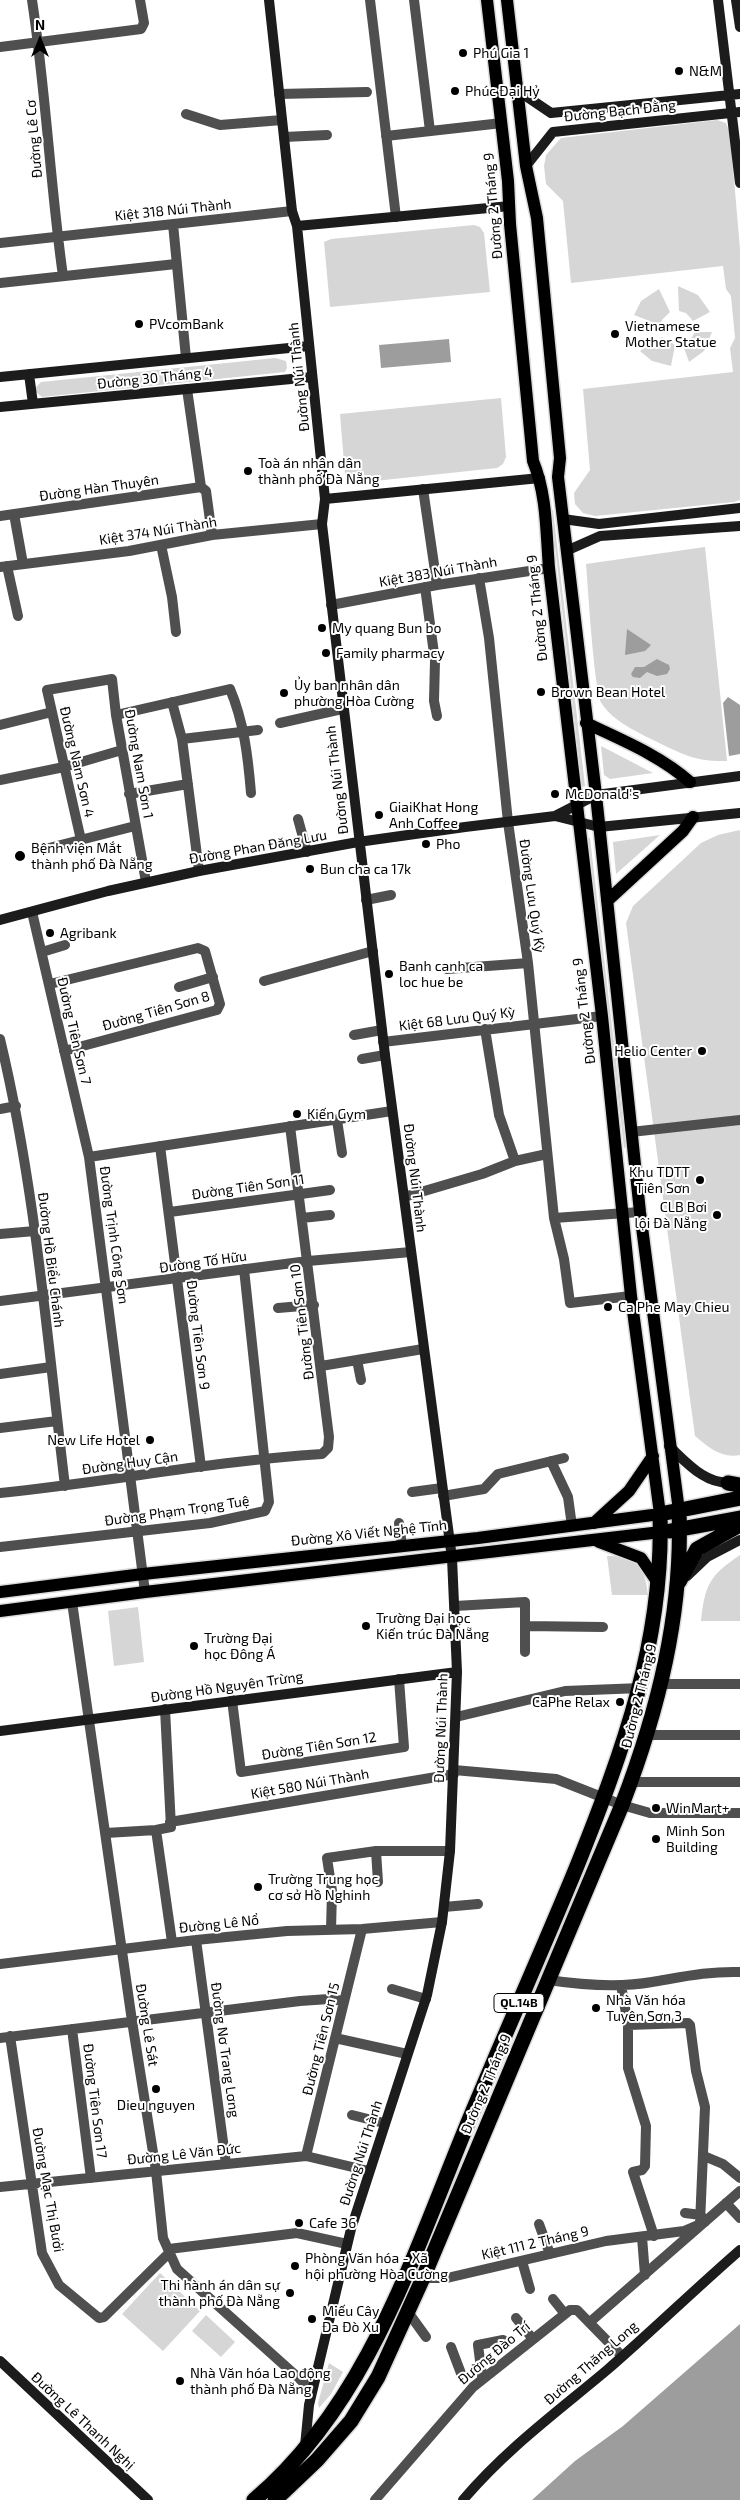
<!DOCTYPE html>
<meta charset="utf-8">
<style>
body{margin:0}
#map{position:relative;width:740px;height:2500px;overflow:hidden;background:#fff;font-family:"Exo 2",sans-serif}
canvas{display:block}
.north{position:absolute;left:15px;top:15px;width:50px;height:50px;-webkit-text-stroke:4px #fff;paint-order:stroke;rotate:0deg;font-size:14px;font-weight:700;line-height:20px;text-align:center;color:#000}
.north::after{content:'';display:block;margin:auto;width:18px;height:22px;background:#000;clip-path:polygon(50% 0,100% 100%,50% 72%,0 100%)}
</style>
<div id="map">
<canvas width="740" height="2500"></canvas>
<div class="north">N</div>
</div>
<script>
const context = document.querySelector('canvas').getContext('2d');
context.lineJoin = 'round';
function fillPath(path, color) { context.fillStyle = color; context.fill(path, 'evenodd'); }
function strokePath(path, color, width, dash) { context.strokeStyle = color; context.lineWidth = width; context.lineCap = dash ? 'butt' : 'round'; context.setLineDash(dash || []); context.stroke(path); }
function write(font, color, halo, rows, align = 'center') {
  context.font = font + ' "Exo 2",sans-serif'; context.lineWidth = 4; context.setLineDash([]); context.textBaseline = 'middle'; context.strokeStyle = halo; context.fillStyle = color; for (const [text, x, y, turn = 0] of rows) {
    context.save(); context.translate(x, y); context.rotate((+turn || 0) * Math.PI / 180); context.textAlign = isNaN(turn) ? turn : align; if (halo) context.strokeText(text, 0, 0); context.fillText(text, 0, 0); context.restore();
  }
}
fillPath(new Path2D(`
 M717,120L726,123L730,133L740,249V500L734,502L595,516L583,513L575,504L574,493L590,470L583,389L733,372L730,348L735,338L731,296L726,289L723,266L571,283L563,201L546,184L544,166L546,155L561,138Z
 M474,225L480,227L484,233L490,292L330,307L324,242L331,239Z
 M678,286L698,295L710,312L693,321L686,313L679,311Z
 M659,289L670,312L662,320L660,325L634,315L641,301Z
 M695,332H712L704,351L689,362L683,345L692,337Z
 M662,337L675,345L671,366L652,361L640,351Z
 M275,358L286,361L287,368L285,372L42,397L36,392V387L41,382Z
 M501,398L506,457L503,464L497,468L356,483L350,481L345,475L340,414Z
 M551,510H553L585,786L582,787Z
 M705,547L727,761C696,762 682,754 655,741C637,732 613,721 602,704C594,692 588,586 586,564Z
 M601,746L653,773L610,779L604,775Z
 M740,830V1455C722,1459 708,1447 695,1436L626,923L633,906L701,843L718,835Z
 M660,835L616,874L613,842Z
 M588,838H590L626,1147L624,1148Z
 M740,1555V1621H701C705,1585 709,1576 740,1555Z
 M607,1556C638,1556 644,1565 648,1595H612Z
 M138,1607L144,1662L114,1666L108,1611Z
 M160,2273L200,2311L163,2351L122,2314Z
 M206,2315L235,2342L221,2357L192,2331Z
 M329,2363L343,2372L331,2394L319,2408L318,2403Z`), '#d6d6d6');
fillPath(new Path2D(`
 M449,339L451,362L381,368L379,345Z
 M627,629L651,645L645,651L625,655Z
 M657,659L669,665L670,669L667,674L657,676L647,672L640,678L633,677L631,674L635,667H644Z
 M728,697L740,705V754L729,756L723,703Z
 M740,2324V2500H532L575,2461L623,2426Z`), '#9d9d9d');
const primary = new Path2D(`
 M507,0L526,166L537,218L560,458L558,477L596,795L640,1212L679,1511
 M586,723C622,740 661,756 690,782
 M607,901L683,831L693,817
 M594,1523L629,1491L653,1456
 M599,1542L641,1558L658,1583
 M0,1592L143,1574L478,1538L660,1514L631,1296L602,1016L549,568C546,532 547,495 533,461L510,224L508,181L487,0
 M0,1611L145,1592L661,1532`);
const highway = new Path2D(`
 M728,1483L740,1485
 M670,1531L740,1518
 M679,1582L697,1549L740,1525
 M254,2500C373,2400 418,2239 477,2101C510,2022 545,1944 577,1866C623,1751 664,1640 660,1514L740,1498
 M275,2500L317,2460L351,2421L378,2377L423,2278L622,1805C658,1711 683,1613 679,1511`);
strokePath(primary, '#dbdbdb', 15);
strokePath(highway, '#dbdbdb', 18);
strokePath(new Path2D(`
 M32,0C46,92 50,184 63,276
 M370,0L396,217
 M414,0L430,131
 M0,47L141,29L144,23L140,0
 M279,94L367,92
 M186,114L220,125L282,120
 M386,136L502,123
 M284,137L327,135
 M173,224L186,358
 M0,243L292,211
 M0,283L176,264
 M187,389L201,487L206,491L212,535
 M423,489L437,585
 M14,514L23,564
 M0,516L201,487
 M161,545L172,597L176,632
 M7,566L18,616
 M0,567L129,551L212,535L322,524
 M479,578L489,638L508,822L528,963L554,1218L564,1259L570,1303L631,1296
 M425,587L435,661L434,701L437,716
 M331,605L437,585L549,568
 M172,702L182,739L199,871
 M116,715L230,689C244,722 248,757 251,793
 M280,723L342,709
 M0,725L52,712
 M182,739L258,730
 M0,780L64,767L122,750
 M129,794L188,784
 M298,819L307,852
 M81,840L47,690L112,679L116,715L146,882
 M49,848L135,826
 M366,900L391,895
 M32,912L89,1157L145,1592
 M42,952L65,945
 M447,969L528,963
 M264,981L373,951
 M50,984L198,948L205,951L220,1004L217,1010L64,1051
 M179,987L213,977
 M485,1029L499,1115L515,1161
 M354,1035L382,1030
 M0,1039C35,1185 47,1337 65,1486
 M383,1042L602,1016
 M362,1059L385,1055
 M0,1109L16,1106
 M337,1120L342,1153
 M631,1132L740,1120
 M160,1146L201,1467
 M89,1157L392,1111
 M404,1197L482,1174L515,1161L547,1154
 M170,1212L330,1190
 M302,1218L330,1215
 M554,1218L640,1212
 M0,1234L35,1231
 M0,1301L308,1261L411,1252
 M278,1308L314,1305
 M357,1360L361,1380
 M321,1366L423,1349
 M0,1374L51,1367
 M0,1428L57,1421
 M551,1461L568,1497L572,1526
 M412,1492L442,1488
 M0,1493C108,1482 214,1461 322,1454L328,1448L329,1437L290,1126
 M443,1496L484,1489L498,1474L564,1458
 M399,1523L402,1546
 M0,1547L210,1523L265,1511L269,1502L244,1269
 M72,1602L132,2021L156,2171L163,2238L177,2269L312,2390
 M455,1606L525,1602V1652
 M526,1626L603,1627
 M662,1684H740
 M232,1700L241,1772L404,1747L399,1679
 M456,1717L565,1691L641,1688
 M648,1735H740
 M454,1770L556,1779L622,1805L650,1813H740
 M630,1782H740
 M170,1822L454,1774
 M156,1830L172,1942
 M106,1833L156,1830L171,1827L165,1709
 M376,1851L378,1882
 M444,1907L478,1904
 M331,1930L332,1891L327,1858L376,1851H450
 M196,1940L226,2164
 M0,1964L196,1940L287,1931L362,1929L442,1922
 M548,1980C582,1985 618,1988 652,1982C682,1977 709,1971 740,1972
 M621,1985L628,2025L688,2023L690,2025L696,2071L705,2107L700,2223
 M392,1989L426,1999
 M628,2025V2068L646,2126L645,2166L642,2170L633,2172L654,2236
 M72,2029L91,2178
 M10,2036L42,2253L59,2285L99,2318L104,2317L170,2252
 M0,2038L300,2001L329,1999L344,2001
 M335,2038L407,2054
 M352,2115L384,2123
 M306,2156L362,1929
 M704,2156L723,2164L740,2178
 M0,2187L306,2156L369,2171
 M726,2203L740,2218
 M685,2213L701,2215
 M539,2224L550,2254
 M642,2237L645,2275
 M169,2249L297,2233L347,2244
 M522,2261L530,2289
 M423,2278H447L606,2241L684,2231L705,2222
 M553,2299L565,2314
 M408,2312L426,2337
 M516,2318L532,2338
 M590,2322L740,2191
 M451,2347L462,2376
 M482,2376L478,2345L503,2340
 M375,2500L473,2387L570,2310H577L622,2356`), '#4f4f4f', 10);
strokePath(new Path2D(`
 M269,0L292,211L297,226L325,499L322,524L385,1055L452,1558L457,1672L450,1851L442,1922L427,1995L351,2229L309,2405L305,2446
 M718,0L740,183
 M736,0L740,27
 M517,90L551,113L740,94
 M526,166L553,132L740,112
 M297,226L510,206
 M29,374L33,404
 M0,377L309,346
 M0,407L312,377
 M325,499L540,478
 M563,519L599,524L740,508
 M566,551L600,536L740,526
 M555,816L596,795L740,776
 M0,920L108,891L199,871L358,842L465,827L555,816L599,827L740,813
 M669,1446C686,1462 707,1487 734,1482
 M687,1576L707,1557L740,1540
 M0,1731L457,1672
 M0,2361L148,2500
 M463,2500C505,2450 557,2412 607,2370C652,2331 695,2289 740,2250`), '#1c1c1c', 10);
strokePath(primary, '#000', 12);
strokePath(highway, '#000', 15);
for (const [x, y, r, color] of [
 [463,53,5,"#000"],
 [679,71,5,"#000"],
 [455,91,5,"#000"],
 [139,324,5,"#000"],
 [615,334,5,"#000"],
 [248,471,5,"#000"],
 [322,628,5,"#000"],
 [326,653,5,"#000"],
 [541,692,5,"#000"],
 [284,693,5,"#000"],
 [555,794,5,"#000"],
 [379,815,5,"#000"],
 [426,844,5,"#000"],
 [20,856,6,"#000"],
 [310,869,5,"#000"],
 [50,933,5,"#000"],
 [389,974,5,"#000"],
 [702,1051,5,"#000"],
 [297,1114,5,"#000"],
 [700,1180,5,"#000"],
 [717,1215,5,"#000"],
 [608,1307,5,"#000"],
 [150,1440,5,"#000"],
 [366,1626,5,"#000"],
 [194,1646,5,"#000"],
 [620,1702,5,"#000"],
 [656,1808,5,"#000"],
 [656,1839,5,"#000"],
 [258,1887,5,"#000"],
 [596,2008,5,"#000"],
 [156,2089,5,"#000"],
 [299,2223,5,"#000"],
 [295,2266,5,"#000"],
 [290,2293,5,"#000"],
 [312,2319,5,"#000"],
 [180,2381,5,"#000"]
]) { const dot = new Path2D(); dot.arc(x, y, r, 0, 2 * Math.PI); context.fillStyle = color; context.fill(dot); strokePath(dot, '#fff', 2); }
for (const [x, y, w] of [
 [519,2003,50]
]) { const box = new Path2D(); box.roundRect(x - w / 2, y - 9.5, w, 19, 4); context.fillStyle = '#fff'; context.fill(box); strokePath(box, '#000', 1); }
write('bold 12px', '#000', null, [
 ["QL.14B",519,2003]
]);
write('14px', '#000', '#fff', [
 ["Phú Gia 1",473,53],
 ["N&M",689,71],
 ["Phúc Đại Hỷ",465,91],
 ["PVcomBank",149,324],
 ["Vietnamese",625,326],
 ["Mother Statue",625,342],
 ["Toà án nhân dân",258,463],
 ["thành phố Đà Nẵng",258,479],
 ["My quang Bun bo",332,628],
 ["Family pharmacy",336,653],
 ["Ủy ban nhân dân",294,685],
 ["phường Hòa Cường",294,701],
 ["Brown Bean Hotel",551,692],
 ["McDonald's",565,794],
 ["GiaiKhat Hong",389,807],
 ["Anh Coffee",389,823],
 ["Pho",436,844],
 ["Bệnh viện Mắt",31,848],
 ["thành phố Đà Nẵng",31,864],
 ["Bun cha ca 17k",320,869],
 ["Agribank",60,933],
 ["Banh canh ca",399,966],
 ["loc hue be",399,982],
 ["Helio Center",692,1051,"right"],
 ["Kiến Gym",307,1114],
 ["Khu TDTT",690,1172,"right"],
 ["Tiên Sơn",690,1188,"right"],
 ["CLB Bơi",707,1207,"right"],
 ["lội Đà Nẵng",707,1223,"right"],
 ["Ca Phe May Chieu",618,1307],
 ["New Life Hotel",140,1440,"right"],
 ["Trường Đại học",376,1618],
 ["Kiến trúc Đà Nẵng",376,1634],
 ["Trường Đại",204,1638],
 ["học Đông Á",204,1654],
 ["CaPhe Relax",610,1702,"right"],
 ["WinMart+",666,1808],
 ["Minh Son",666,1831],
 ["Building",666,1847],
 ["Trường Trung học",268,1879],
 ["cơ sở Hồ Nghinh",268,1895],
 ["Nhà Văn hóa",606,2000],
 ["Tuyên Sơn 3",606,2016],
 ["Dieu nguyen",156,2105,"center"],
 ["Cafe 36",309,2223],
 ["Phòng Văn hóa - Xã",305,2258],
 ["hội phường Hòa Cường",305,2274],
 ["Thi hành án dân sự",280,2285,"right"],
 ["thành phố Đà Nẵng",280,2301,"right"],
 ["Miếu Cây",322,2311],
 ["Đa Đò Xu",322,2327],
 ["Nhà Văn hóa Lao động",190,2373],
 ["thành phố Đà Nẵng",190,2389]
], 'left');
write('14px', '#000', '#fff', [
 ["Đường Bạch Đằng",620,111,-6],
 ["Đường Lê Cơ",34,139,-95],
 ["Đường 2 Tháng 9",493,206,-95],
 ["Kiệt 318 Núi Thành",173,210,-6],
 ["Đường Núi Thành",299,377,-96],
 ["Đường 30 Tháng 4",155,378,-6],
 ["Đường Hàn Thuyên",99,488,-8],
 ["Kiệt 374 Núi Thành",158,531,-9],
 ["Kiệt 383 Núi Thành",438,572,-10],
 ["Đường 2 Tháng 9",537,608,-96],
 ["Đường Nam Sơn 4",77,762,77],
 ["Đường Nam Sơn 1",139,764,80],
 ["Đường Núi Thành",337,780,-97],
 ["Đường Phan Đăng Lưu",258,847,-10],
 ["Đường Lưu Quý Kỳ",532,896,82],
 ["Đường Tiên Sơn 8",156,1011,-16],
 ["Đường 2 Tháng 9",584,1011,-97],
 ["Kiệt 68 Lưu Quý Kỳ",457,1019,-7],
 ["Đường Tiên Sơn 7",74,1031,77],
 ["Đường Núi Thành",415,1178,83],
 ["Đường Tiên Sơn 11",248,1187,-8],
 ["Đường Trịnh Công Sơn",114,1235,82],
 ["Đường Hồ Biểu Chánh",51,1260,83],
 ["Đường Tố Hữu",203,1262,-8],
 ["Đường Tiên Sơn 10",302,1322,-97],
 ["Đường Tiên Sơn 9",198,1335,83],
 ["Đường Huy Cận",130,1463,-8],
 ["Đường Phạm Trọng Tuệ",177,1511,-8],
 ["Đường Xô Viết Nghệ Tĩnh",369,1533,-6],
 ["Đường Hồ Nguyên Trừng",227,1687,-8],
 ["Đường 2 Tháng 9",639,1696,-76],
 ["Đường Núi Thành",441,1728,-88],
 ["Đường Tiên Sơn 12",319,1746,-9],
 ["Kiệt 580 Núi Thành",310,1784,-10],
 ["Đường Lê Nổ",219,1924,-6],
 ["Đường Lê Sát",147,2025,81],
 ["Đường Tiên Sơn 15",321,2039,-76],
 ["Đường Nơ Trang Lơng",225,2050,82],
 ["Đường 2 Tháng 9",486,2084,-67],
 ["Đường Tiên Sơn 17",95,2101,83],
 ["Đường Núi Thành",361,2153,-72],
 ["Đường Lê Văn Đức",184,2154,-6],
 ["Đường Mạc Thị Bưởi",48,2190,80],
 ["Kiệt 111 2 Tháng 9",535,2243,-13],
 ["Đường Đào Trí",494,2353,-40],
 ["Đường Thăng Long",591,2363,-41],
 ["Đường Lê Thanh Nghị",83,2421,43]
]);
</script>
